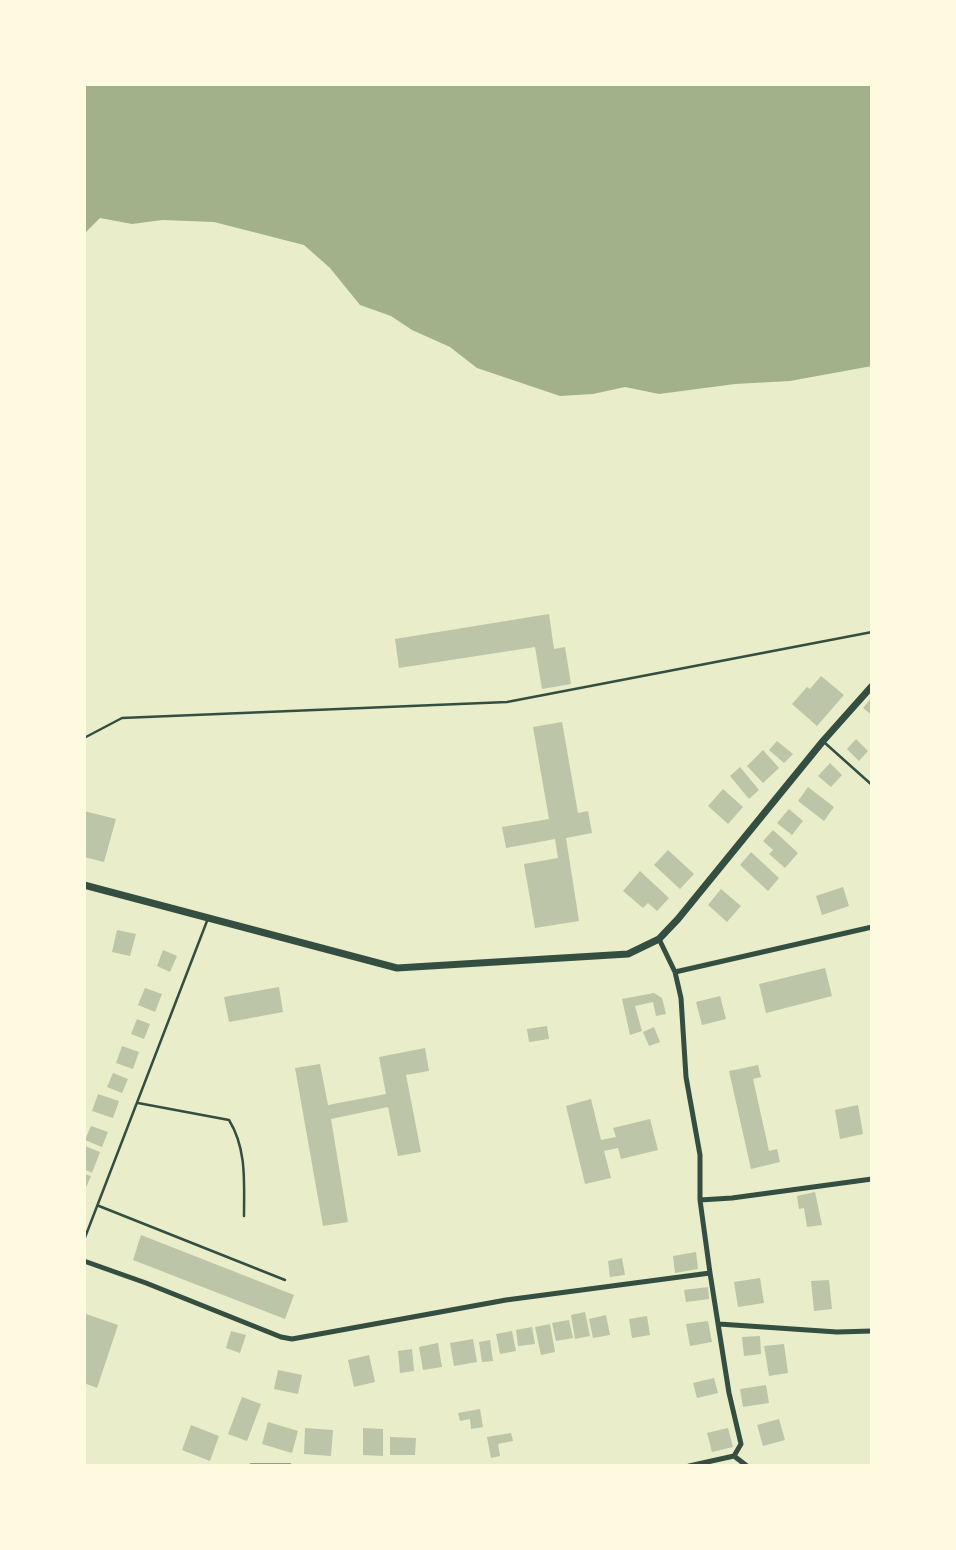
<!DOCTYPE html>
<style>
body{margin:0}
#map{position:relative;width:956px;height:1550px;overflow:hidden;background:#e9edc9;font-family:"Fira Sans Condensed",sans-serif}
canvas{display:block}
.frame{position:absolute;inset:0;border:86px solid #fefae0;pointer-events:none}
</style>
<div id="map">
<canvas width="956" height="1550"></canvas>
<div class="frame"></div>
</div>
<script>
const context = document.querySelector('canvas').getContext('2d');
context.lineJoin = 'round';
function fillPath(path, color) { context.fillStyle = color; context.fill(path, 'evenodd'); }
function strokePath(path, color, width, dash) { context.strokeStyle = color; context.lineWidth = width; context.lineCap = dash ? 'butt' : 'round'; context.setLineDash(dash || []); context.stroke(path); }
fillPath(new Path2D(`
 M84,84H872V366L790,381L735,384L659,394L625,387L593,394L560,396L477,368L450,347L412,330L391,316L360,305L330,268L304,245L214,222L162,220L132,224L100,218L84,234Z`), '#a3b18a');
fillPath(new Path2D(`
 M549,614L554,649L565,647L571,684L542,689L535,647L399,668L395,639Z
 M821,676L844,695L817,726L792,704L807,687L810,689Z
 M872,697V715L863,708Z
 M562,722L578,813L588,811L592,833L566,838L579,921L535,928L524,864L558,858L555,839L506,848L502,827L549,819L533,727Z
 M856,739L868,751L859,761L847,749Z
 M777,741L793,754L784,763L769,750Z
 M763,750L779,768L763,783L747,766Z
 M830,763L842,775L831,787L818,776Z
 M740,767L759,790L749,799L730,776Z
 M808,787L834,807L824,821L798,801Z
 M723,789L743,807L728,824L708,806Z
 M789,809L803,821L792,835L777,823Z
 M84,811L116,819L104,862L84,857Z
 M773,830L798,853L785,868L769,854L773,850L763,841Z
 M668,850L694,874L680,889L654,865Z
 M751,852L779,878L768,891L740,865Z
 M640,871L669,898L657,911L648,903L643,908L623,891Z
 M843,887L849,906L822,915L816,896Z
 M721,889L741,906L727,922L708,905Z
 M117,930L136,934L130,956L112,952Z
 M163,950L177,956L170,972L157,966Z
 M825,968L832,996L766,1013L759,984Z
 M279,987L283,1012L229,1022L224,997Z
 M145,988L162,994L155,1012L138,1005Z
 M654,993L662,998L666,1014L656,1016L653,1002L635,1006L642,1031L630,1035L622,999Z
 M720,996L726,1019L702,1025L696,1002Z
 M137,1019L150,1024L144,1039L131,1034Z
 M547,1026L549,1039L529,1042L527,1029Z
 M654,1027L660,1042L649,1046L643,1032Z
 M122,1046L139,1052L133,1069L116,1063Z
 M425,1048L429,1071L406,1075L421,1152L398,1156L388,1107L331,1119L348,1222L323,1226L295,1068L320,1064L328,1105L386,1094L379,1057Z
 M758,1065L761,1077L753,1079L769,1151L777,1149L780,1162L751,1169L729,1071Z
 M113,1073L128,1079L122,1093L107,1087Z
 M98,1094L119,1101L113,1118L92,1111Z
 M591,1099L601,1140L616,1137L613,1128L650,1119L658,1150L621,1159L618,1148L604,1151L611,1178L585,1184L566,1106Z
 M858,1105L863,1134L840,1139L835,1110Z
 M91,1126L108,1132L102,1147L85,1140Z
 M85,1146L100,1152L92,1173L84,1169Z
 M84,1174L91,1176L84,1192Z
 M815,1192L822,1225L807,1227L804,1208L799,1209L797,1196Z
 M141,1235L294,1295L285,1319L133,1260Z
 M696,1252L698,1269L675,1273L673,1256Z
 M622,1258L625,1275L610,1277L608,1261Z
 M760,1278L764,1303L738,1307L734,1282Z
 M829,1280L832,1309L814,1311L811,1281Z
 M708,1287L709,1299L686,1302L684,1290Z
 M585,1312L590,1336L575,1339L571,1315Z
 M86,1314L118,1325L97,1388L84,1383V1320Z
 M606,1315L610,1335L593,1338L589,1319Z
 M647,1316L650,1335L632,1338L629,1319Z
 M569,1320L573,1338L556,1341L552,1323Z
 M708,1321L712,1342L690,1346L686,1324Z
 M550,1324L555,1352L541,1355L535,1327Z
 M532,1327L535,1344L518,1346L516,1330Z
 M231,1331L246,1335L240,1353L226,1348Z
 M512,1331L516,1351L500,1354L496,1334Z
 M760,1336L761,1354L744,1356L742,1337Z
 M473,1339L477,1362L454,1366L450,1343Z
 M490,1340L493,1361L482,1362L479,1342Z
 M438,1343L442,1367L423,1370L419,1347Z
 M784,1344L788,1373L769,1376L764,1346Z
 M412,1349L414,1371L400,1373L398,1351Z
 M369,1355L375,1382L354,1387L348,1360Z
 M278,1370L302,1375L298,1394L274,1389Z
 M714,1378L718,1393L697,1398L693,1383Z
 M766,1385L769,1403L743,1407L740,1389Z
 M242,1397L261,1404L247,1441L228,1434Z
 M480,1409L483,1427L471,1429L470,1419L460,1421L458,1413Z
 M779,1419L785,1440L763,1446L757,1425Z
 M268,1422L298,1431L292,1453L262,1444Z
 M191,1425L219,1436L210,1461L182,1450Z
 M305,1428L333,1430L331,1456L304,1454Z
 M363,1428L383,1429V1456L363,1455Z
 M728,1428L733,1447L712,1452L707,1433Z
 M511,1433L513,1441L498,1444L500,1456L491,1458L487,1437Z
 M390,1437L416,1438L415,1455H390Z`), '#bcc5a7');
strokePath(new Path2D(`
 M84,738L122,718L507,702L872,632
 M825,743L872,785
 M138,1103L229,1120C247,1149 244,1183 244,1216
 M99,1206L285,1280
 M84,1240L207,921`), '#344e41', 2.5);
strokePath(new Path2D(`
 M659,939L675,972L872,927
 M675,972L681,998L686,1077L700,1155V1200L710,1273L729,1393L741,1444L734,1456
 M700,1200L732,1198L872,1179
 M84,1261L146,1283L281,1337L292,1339L506,1300L710,1273
 M719,1324L837,1332L872,1331
 M734,1456L747,1466
 M251,1466H290
 M689,1466L734,1456`), '#344e41', 5);
strokePath(new Path2D(`
 M84,885L397,968L628,954L659,939L678,919L823,741L872,686`), '#344e41', 7);
</script>
